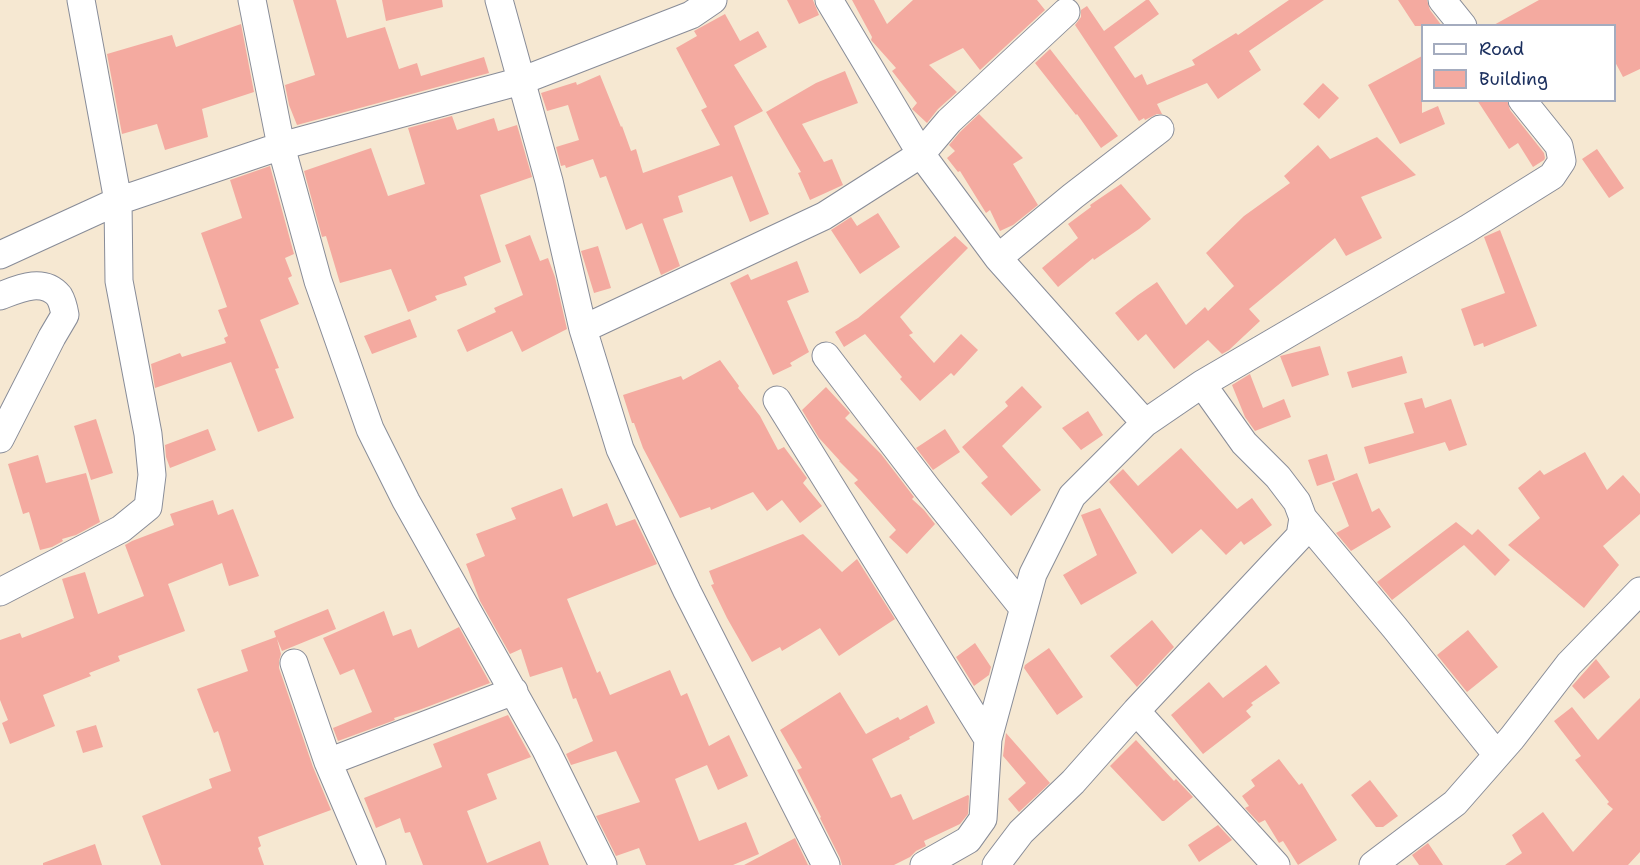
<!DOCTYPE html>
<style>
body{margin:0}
#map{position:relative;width:1640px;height:865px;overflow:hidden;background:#f6e8d2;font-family:"Shantell Sans",sans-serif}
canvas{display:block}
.legend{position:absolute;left:1421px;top:24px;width:195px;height:78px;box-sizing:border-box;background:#fff;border:2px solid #a4acbf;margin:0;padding:8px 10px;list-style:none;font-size:18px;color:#1b2f5e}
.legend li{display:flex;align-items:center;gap:12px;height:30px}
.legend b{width:30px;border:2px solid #a4acbf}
</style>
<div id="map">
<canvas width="1640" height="865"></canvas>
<ul class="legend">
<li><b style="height:8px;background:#fff"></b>Road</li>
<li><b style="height:16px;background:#f4aaa0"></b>Building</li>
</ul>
</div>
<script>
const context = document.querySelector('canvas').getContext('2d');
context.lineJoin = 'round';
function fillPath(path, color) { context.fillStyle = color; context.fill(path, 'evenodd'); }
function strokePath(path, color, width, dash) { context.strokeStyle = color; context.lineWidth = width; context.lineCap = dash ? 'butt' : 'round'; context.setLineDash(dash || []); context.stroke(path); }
fillPath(new Path2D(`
 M293,0H336L347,38L385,27L399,69L417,63L421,76L484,57L489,73L297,125L289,105L285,85L315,75Z
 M382,0H442L443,7L386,21Z
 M787,0H813L819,15L799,24Z
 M852,0H874L887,24L913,0H1037L1045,10L980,70L963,48L929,65L957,92L938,109L927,123L912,109L917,103L892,71L896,68L871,40L872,37Z
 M1146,0H1149L1159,14L1114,47L1135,78L1142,74L1147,85L1195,65L1192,60L1236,33L1238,35L1289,0H1324L1249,51L1261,70L1218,99L1207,83L1157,104L1162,114H1157L1145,120L1144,118L1139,121L1075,25L1081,17V10L1087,6L1104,31Z
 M1398,0H1427L1430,10L1442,26H1415Z
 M1539,0H1640V69L1623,77L1614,60V26H1492Z
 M725,14L740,41L758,31L767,47L734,65L763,111L734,126L769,214L750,222L732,176L678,196L683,212L663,219L680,266L661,275L642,223L626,230L606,176L600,178L593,159L566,168L565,165L561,166L556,147L579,140L568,105L547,111L541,93L576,82L577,85L600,75L621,127L622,126L631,151L636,149L643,173L720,145L701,110L707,107L676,48L697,36L694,31Z
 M241,24L254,92L202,109L208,137L165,150L157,124L122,134L107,54L172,35L176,47Z
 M1050,49L1118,136L1101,148L1077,114L1076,115L1035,63Z
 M1422,56V113L1438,106L1445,124L1400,144L1368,85Z
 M845,71L858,103L802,124L824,162L832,159L843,185L810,200L798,173L801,172L766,112L816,83Z
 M1323,83L1339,98L1319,119L1303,104Z
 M1477,100H1507L1510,110L1544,153L1545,158L1544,160L1533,167L1518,143L1509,149Z
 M979,114L1023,158L1013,164L1038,205L1013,225L1000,231L990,210L986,213L960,171L958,172L947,158L955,151L949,145L960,132Z
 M452,116L457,130L494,118L498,131L517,125L532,177L480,195L501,262L464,277L467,285L435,296L437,300L408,312L391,269L340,283L326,236L322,237L304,171L371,148L388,196L425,184L408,128Z
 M1377,137L1416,175L1361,197L1382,238L1346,256L1335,238L1249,309L1260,321L1229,350L1222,354L1208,340L1174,369L1146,334L1138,341L1115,313L1138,295L1157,282L1186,325L1205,307L1208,311L1234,286L1206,253L1244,216L1290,183L1284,176L1318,145L1330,159Z
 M1597,149L1624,188L1609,198L1582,159Z
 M270,166L294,254L285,258L292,276L288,278L299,304L260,320L279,368L275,369L294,418L258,432L231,362L155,388L151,364L180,353L182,357L226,343L224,338L228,336L218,310L227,307L201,233L242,218L230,180Z
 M1121,184L1151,219L1139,229L1094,260L1093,258L1058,287L1042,268L1078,238L1068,224L1091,207L1090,205Z
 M878,213L900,247L860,274L831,230L851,217L857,226Z
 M1500,230L1537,326L1484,347L1483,343L1474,346L1461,309L1505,293L1484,237Z
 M530,235L540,261L548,258L555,277L567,329L522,352L512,331L467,352L457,330L496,312L494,308L523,295L505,245Z
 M955,236L968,248L900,317L913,333L909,335L934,363L961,334L978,350L954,376L951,373L920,401L900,379L902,377L865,334L844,347L835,332L858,318Z
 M598,246L611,288L594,293L581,251Z
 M797,261L809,292L787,301L809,352L790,363L792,366L773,375L730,283L748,274L751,280Z
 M410,319L417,337L372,354L364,336Z
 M1320,346L1329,375L1292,387L1280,356Z
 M1402,356L1407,373L1352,388L1347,372Z
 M720,360L739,386L738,388L760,416L778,450L784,447L807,478L803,483L822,506L800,523L782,500L767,511L753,492L711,510L710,507L680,518L643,448L634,423H632L623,395L681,376L683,380Z
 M1250,374L1263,408L1284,399L1291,417L1255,431L1245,417L1232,385Z
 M1022,386L1042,407L1002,446L1041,490L1011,516L981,483L988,477L962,447L1008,406L1005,402Z
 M826,387L850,413L845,418L881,454L914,497L912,499L924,510L935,524L907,554L889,537L896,530L854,483L858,480L839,461H840L819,438L802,410Z
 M1422,398L1425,408L1451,399L1467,445L1449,451L1445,442L1369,464L1364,447L1414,433L1404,403Z
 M1088,411L1103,435L1081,450L1062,428Z
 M96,419L113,473L91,480L74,426Z
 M208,429L216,450L170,468L166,457L165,445Z
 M945,429L960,452L933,470L916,448Z
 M1181,448L1237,509L1252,498L1272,525L1244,545L1241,541L1226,555L1201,529L1172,554L1109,482L1123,469L1138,486Z
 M1585,452L1607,490L1623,475L1640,494V514L1603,546L1619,565L1584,608L1508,545L1540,518L1518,488L1540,470L1544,475Z
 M1327,454L1335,480L1317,486L1308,460Z
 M38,455L46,483L86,473L100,522L76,535L62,539L63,541L52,547L40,550L29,512L23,514L8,464Z
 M1357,473L1372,512L1379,508L1391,527L1351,551L1336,533L1349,526L1332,483Z
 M562,488L573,517L607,503L616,526L635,519L657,564L567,599L597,673L600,671L610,695L670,670L681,696L687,693L709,746L729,735L748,776L718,790L707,765L675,779L699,841L746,822L759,854L733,865H646L639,848L616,856L596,816L640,802L616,751L571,765L566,754L593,741L576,698L573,699L562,667L530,677L521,649L510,654L480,601L466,564L485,556L476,534L516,519L511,508Z
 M213,500L218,515L233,509L259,576L229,586L222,563L168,584L185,631L118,656L120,661L89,673L91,676L43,695L55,726L10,744L2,723L8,720L0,700V640L20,633L22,638L74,618L62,579L85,572L98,614L144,596L125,545L132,541L174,525L170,514Z
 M1100,508L1137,573L1081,605L1063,575L1097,555L1081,515Z
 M1456,522L1472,535L1478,529L1510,560L1495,576L1464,545L1392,600L1377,582Z
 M803,534L842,572L857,559L895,619L839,656L820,628L782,651L780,647L752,662L727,618L711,585L714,584L709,571Z
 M328,609L336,629L282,651L277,639L281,654L279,661V668L313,767L331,810L258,837L261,846L258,848L264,865H161L142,816L212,788L209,779L231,771L218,731L214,733L197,689L248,671L241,650L276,637L274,631Z
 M384,611L393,636L411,629L418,648L459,627L490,683L419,710L394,718L395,720L338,741L333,728L372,712L354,669L340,675L323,638Z
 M1152,620L1174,647L1137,687L1110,656Z
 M1468,630L1498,667L1467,692L1437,655Z
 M975,643L991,667L989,675L974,686L956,657Z
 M1049,648L1083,697L1057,715L1024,668L1025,665Z
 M1596,659L1610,677L1584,699L1572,686Z
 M1266,665L1280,683L1251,703L1253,705L1246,711L1251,717L1203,754L1171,715L1209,682L1223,698Z
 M840,692L866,734L898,717L900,720L927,705L935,723L909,737L910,739L872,759L891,798L901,794L913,820L968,795L969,796L968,814L960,824L924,841L926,846L916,851L910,857L894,865H842L840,858L820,818L821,817L797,770L802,768L780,730Z
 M1640,698V852L1628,865H1505L1522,853L1512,835L1543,812L1573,852L1613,809L1607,804L1609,802L1575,760L1581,756L1554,721L1572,707L1598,740Z
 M508,715L531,757L487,774L497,799L467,811L487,863L540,841L549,865H423L410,832L405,833L400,818L376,828L364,798L442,767L433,744Z
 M96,725L103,747L83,753L76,731Z
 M1006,733L1050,783L1019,812L1008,799L1026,783L1003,756Z
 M1136,740L1174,781L1176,779L1193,797L1164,821H1162L1110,766Z
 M1279,759L1299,785L1302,783L1337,840L1298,865L1283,841L1279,843L1265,820L1259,823L1245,808L1249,806L1242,796L1255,786L1251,780Z
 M1370,780L1398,816L1383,827H1376L1351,795Z
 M1218,825L1232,840L1199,862L1188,845Z
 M795,838L808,865H744Z
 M1428,843L1443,865H1419L1412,855Z
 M95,844L102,865H43V863Z`), '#f4aaa0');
const minor = new Path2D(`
 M252,0L281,146L318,281L370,429L406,501L546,750L603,865
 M499,0L549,181L583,329L620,449L687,591L826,865
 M829,0L921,154L998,258L1145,423
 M1442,0L1463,26
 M0,255L118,201L281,146L521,81L691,15L713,0
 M998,258L1073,196L1160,129
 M0,296C18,289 43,277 59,296C62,301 64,309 65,315L52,337L0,439
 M583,329L824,216L921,154L949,121L1066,12
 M826,356L927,488L1023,608
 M777,400L988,739
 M1303,518L1395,628L1497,755
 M0,592L121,529L148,507L152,475L148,434L119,281L118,201L81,0
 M294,663L328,762L372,865
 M1136,711L1276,865
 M328,762L514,691
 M924,865L968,840L983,819L988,739L1033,574L1072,496L1145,423L1202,384L1467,229L1552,176L1562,161L1559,146L1522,100
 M996,865L1021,832L1073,782L1136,711L1300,536L1303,518L1297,502L1278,477L1244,443L1202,384
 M1373,865L1455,803L1512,738L1569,664L1640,591`);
strokePath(minor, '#888c98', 29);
strokePath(minor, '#fff', 27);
</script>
